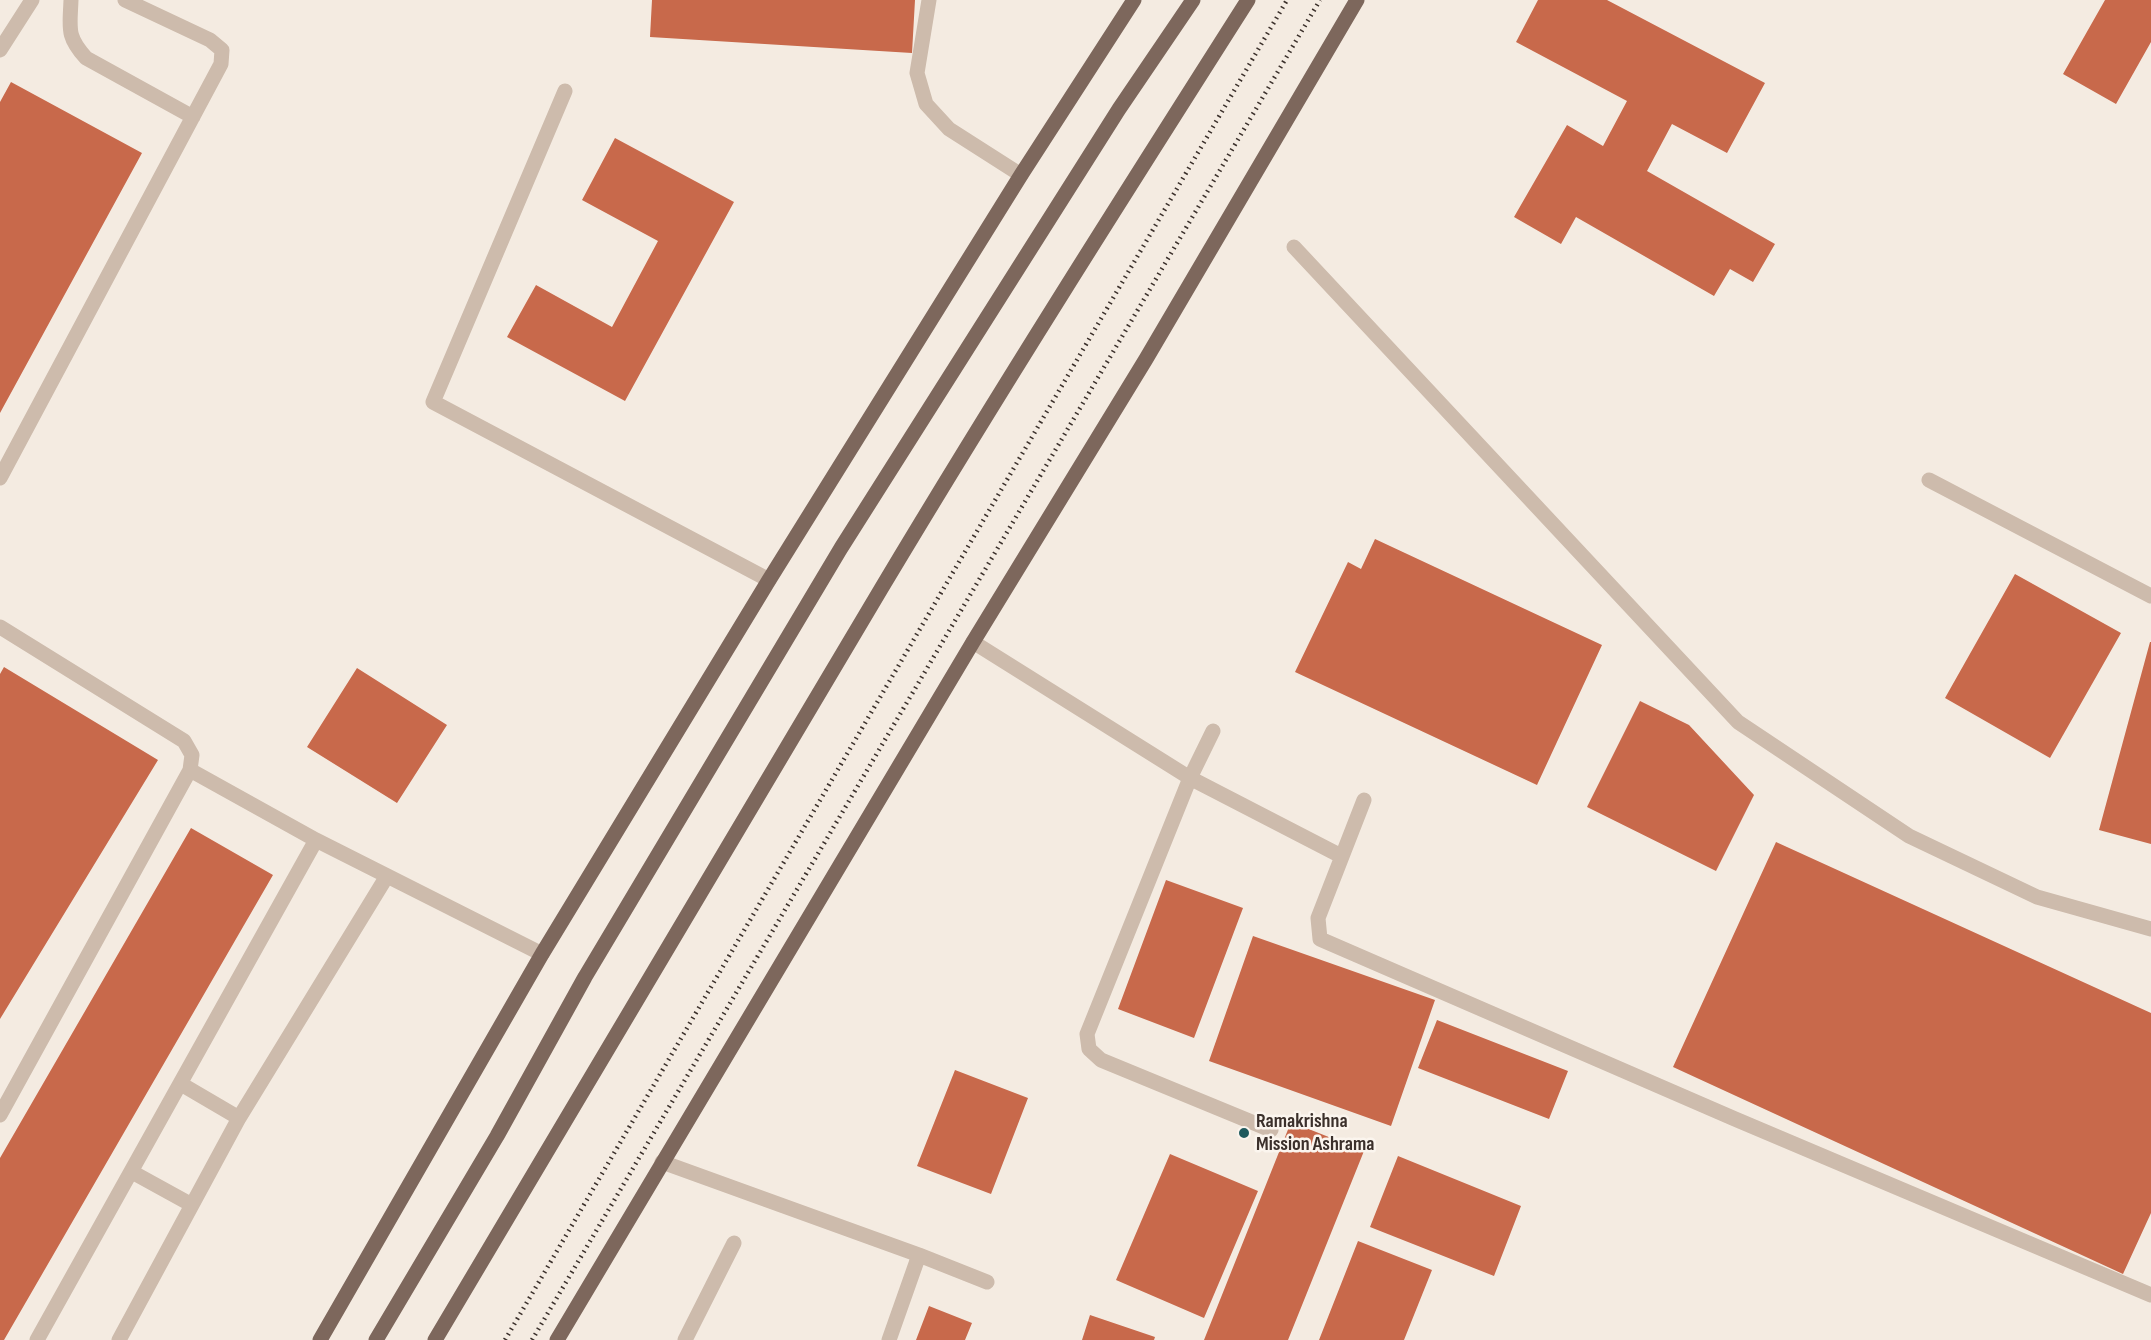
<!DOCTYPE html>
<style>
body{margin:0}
canvas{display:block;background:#f4ebe1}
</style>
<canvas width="2151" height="1340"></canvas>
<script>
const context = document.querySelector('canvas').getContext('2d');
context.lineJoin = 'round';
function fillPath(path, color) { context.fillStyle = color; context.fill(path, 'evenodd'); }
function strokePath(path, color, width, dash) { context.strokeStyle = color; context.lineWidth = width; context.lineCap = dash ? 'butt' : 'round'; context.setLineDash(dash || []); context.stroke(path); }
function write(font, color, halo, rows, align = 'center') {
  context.font = font + ' "Sofia Sans Condensed",sans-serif'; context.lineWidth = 5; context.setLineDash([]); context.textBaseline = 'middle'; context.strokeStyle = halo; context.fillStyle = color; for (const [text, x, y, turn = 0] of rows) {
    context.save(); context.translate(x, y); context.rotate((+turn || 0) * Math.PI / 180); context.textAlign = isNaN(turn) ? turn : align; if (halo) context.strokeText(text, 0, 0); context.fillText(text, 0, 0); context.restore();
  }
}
fillPath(new Path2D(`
 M652,0H915L912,53L650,37Z
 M1538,0H1607L1765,83L1727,153L1672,124L1647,171L1775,244L1753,282L1730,269L1714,296L1576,217L1561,244L1514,217L1567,125L1603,146L1627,101L1516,42Z
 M2105,0H2151V42L2116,104L2063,74Z
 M11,82L142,153L0,413V102Z
 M615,138L734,202L625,401L507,337L536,285L612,327L658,241L582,200Z
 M1375,539L1602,645L1537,785L1295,672L1348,562L1361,569Z
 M2015,574L2121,633L2050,758L1945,698Z
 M2150,642H2151V844L2099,830Z
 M4,667L158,760L0,1019V674Z
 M357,668L447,725L397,803L307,747Z
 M1640,701L1689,725L1754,795L1716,871L1587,807Z
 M191,828L273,875L4,1340H0V1158Z
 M1776,842L2151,1013V1213L2123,1274L1673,1067Z
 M1166,880L1243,908L1194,1038L1118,1009Z
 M1253,936L1435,1000L1391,1126L1209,1061Z
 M1437,1020L1568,1071L1549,1119L1418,1068Z
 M955,1070L1028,1098L991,1194L917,1166Z
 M1291,1122L1364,1151L1288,1340H1204Z
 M1170,1154L1258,1191L1204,1318L1116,1280Z
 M1398,1156L1521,1206L1494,1276L1370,1227Z
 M1358,1241L1432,1270L1404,1340H1319Z
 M929,1306L972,1323L965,1340H916Z
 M1090,1315L1155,1337L1154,1340H1082Z`), '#c8694b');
strokePath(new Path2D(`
 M71,0C70,28 66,36 86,58L193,117
 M929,0L917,73L926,104L949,129L1021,175
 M0,50L32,0
 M565,91L433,402L769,580
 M1294,247L1738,722L1909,836L2037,897L2151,929
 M0,478L221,64L222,50L210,40L125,0
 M1929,480L2151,596
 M0,627L184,741L192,755L190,770L0,1115
 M973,642L1190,778L1341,856
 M1213,731L1190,778L1087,1034L1089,1049L1101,1060L1271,1130
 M190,770L316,840L542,954
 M1364,800L1318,918L1320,939L1735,1119L2151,1295
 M181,1084L239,1118
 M662,1162L919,1255L987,1282
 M132,1172L192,1205
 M37,1340L316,840
 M119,1340L239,1118L387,876
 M685,1340L734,1243
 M889,1340L919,1255`), '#cdbbac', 15);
strokePath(new Path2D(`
 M320,1340L542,954L769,580L1021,175L1134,0
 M376,1340L497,1136L585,977L841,548L1119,109L1193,0
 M435,1340C585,1090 732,839 881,589C1000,390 1124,195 1248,0
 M557,1340L973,642L1146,359L1357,0`), '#7d675c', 15);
strokePath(new Path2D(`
 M505,1340L1287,0
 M532,1340L1320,0`), '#3b302b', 4.5, [1.5, 4.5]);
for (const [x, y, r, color] of [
 [1244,1133,6,"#1f5a5e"]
]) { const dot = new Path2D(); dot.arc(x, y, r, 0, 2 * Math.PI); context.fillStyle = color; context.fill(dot); strokePath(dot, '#fbf5ee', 2); }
write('bold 20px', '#3b302b', '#fbf5ee', [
 ["Ramakrishna",1256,1122],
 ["Mission Ashrama",1256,1145]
], 'left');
</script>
